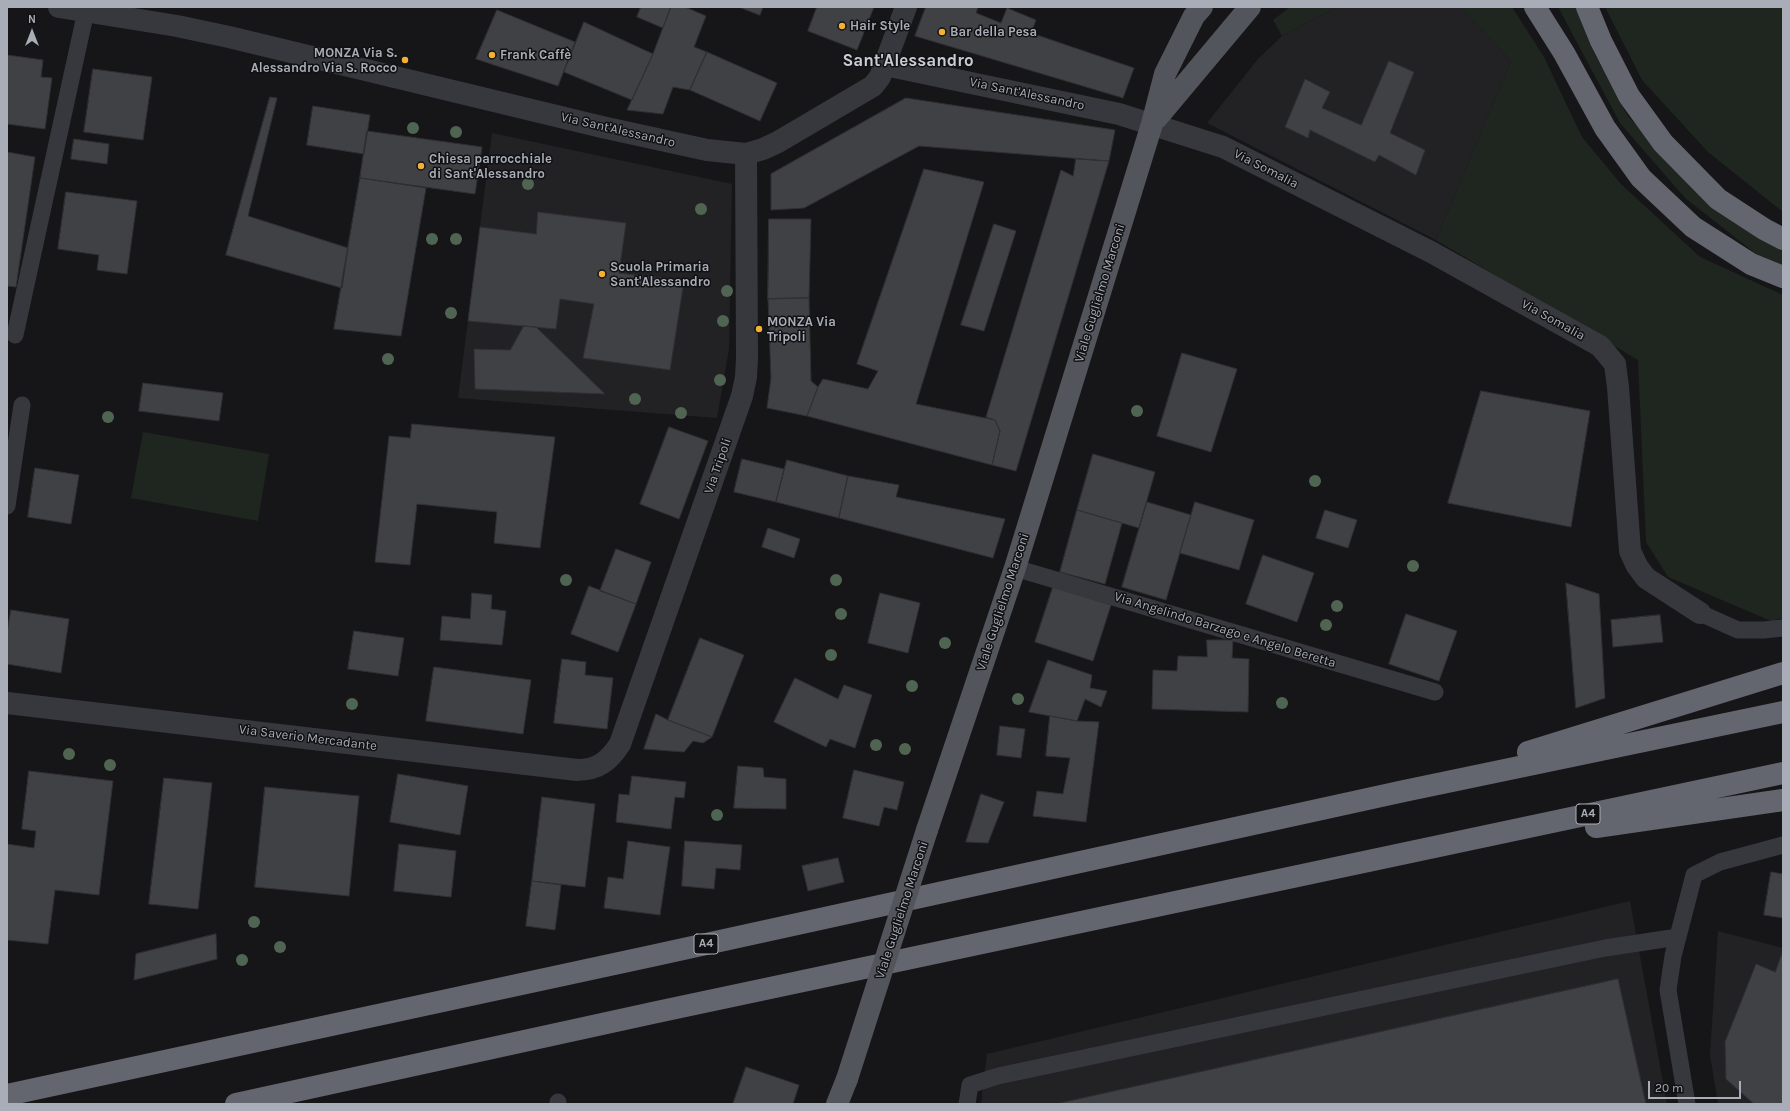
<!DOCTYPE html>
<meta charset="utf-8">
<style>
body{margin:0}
#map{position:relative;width:1790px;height:1111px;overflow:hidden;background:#161618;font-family:Karla,sans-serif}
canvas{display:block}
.frame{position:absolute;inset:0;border:8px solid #a8adb8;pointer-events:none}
.north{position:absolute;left:12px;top:12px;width:40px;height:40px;-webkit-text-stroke:3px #111113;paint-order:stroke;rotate:0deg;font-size:11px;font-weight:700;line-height:16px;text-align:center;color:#a8adb8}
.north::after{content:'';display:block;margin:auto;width:14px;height:18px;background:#a8adb8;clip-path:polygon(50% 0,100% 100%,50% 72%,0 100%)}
.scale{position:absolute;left:1648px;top:1081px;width:93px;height:18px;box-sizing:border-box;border:2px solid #a8adb8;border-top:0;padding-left:5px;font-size:12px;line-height:14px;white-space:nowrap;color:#a8adb8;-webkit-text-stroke:3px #111113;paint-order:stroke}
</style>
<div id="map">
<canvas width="1790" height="1111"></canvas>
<div class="frame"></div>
<div class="north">N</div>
<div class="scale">20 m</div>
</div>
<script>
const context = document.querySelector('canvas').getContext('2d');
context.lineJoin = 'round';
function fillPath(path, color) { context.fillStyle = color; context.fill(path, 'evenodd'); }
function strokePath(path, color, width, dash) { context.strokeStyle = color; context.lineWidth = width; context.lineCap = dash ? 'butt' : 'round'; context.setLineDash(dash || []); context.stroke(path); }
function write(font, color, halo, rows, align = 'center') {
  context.font = font + ' Karla,sans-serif'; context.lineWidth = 3; context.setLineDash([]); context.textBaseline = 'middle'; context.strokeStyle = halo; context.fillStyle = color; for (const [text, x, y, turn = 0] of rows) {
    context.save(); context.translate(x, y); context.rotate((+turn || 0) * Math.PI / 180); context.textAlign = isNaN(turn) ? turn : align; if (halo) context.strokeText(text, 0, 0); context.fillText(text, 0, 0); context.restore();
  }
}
fillPath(new Path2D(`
 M1337,7H1460L1511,61L1436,240L1207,123L1258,59L1282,36Z
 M492,133L732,184L729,349L717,418L458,398Z
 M1630,901L1667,1104H981L987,1054Z
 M1718,931L1783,948V1104H1718L1710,1055Z`), '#222225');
fillPath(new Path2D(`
 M1290,7H1337L1282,36L1273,20Z
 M1460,7H1512L1544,57L1582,137L1621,184L1700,257L1783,295V618L1771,621L1668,577L1646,542L1638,360L1436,240L1511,61Z
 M1558,7H1577L1593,51L1627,115L1705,201L1776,248L1783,251V265L1755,253L1685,198L1620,123Z
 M1605,7H1783V212L1708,152L1642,80Z
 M143,432L269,454L258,521L131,498Z`), '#1e261f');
const building = new Path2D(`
 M641,7H671L663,28L637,17Z
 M671,7H685L706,16L694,47L707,52L690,90L673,87L663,114L627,110L653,54Z
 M739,7H763L760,15Z
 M817,7H874L857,50L808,31Z
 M926,7H978L976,13L1001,23L1007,8L1036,20L1031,33L1134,68L1123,98L915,36Z
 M497,10L575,42L558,86L476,59Z
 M584,22L653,54L632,100L564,72Z
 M707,52L777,83L760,121L690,90Z
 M7,55L43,60L41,77L52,78L45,129L7,124Z
 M1389,61L1414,72L1390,133L1425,150L1416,175L1379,155L1375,162L1310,130L1308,138L1285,127L1305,79L1330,92L1322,108L1361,125Z
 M93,69L152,77L143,140L84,132Z
 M270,97L277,98L248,216L348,248L342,288L226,255Z
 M906,98L1115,130L1109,161L919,146L804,208L771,210V174Z
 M313,106L370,115L364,154L307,145Z
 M367,131L482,147L475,194L360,178Z
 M74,139L109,144L107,164L71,159Z
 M7,152L35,157L16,287L7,286Z
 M1076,159L1109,161L1016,471L992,465L1000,431L995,420L986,417L1061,170L1073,176Z
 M924,169L984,182L916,404L995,420L1000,431L992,465L807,416L818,387L823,379L868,389L878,371L857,364Z
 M360,178L426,188L401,336L334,329Z
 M66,192L137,201L127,274L97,270L99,255L58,249Z
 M538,212L626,223L619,273L684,281L670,370L583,358L594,304L560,299L556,329L468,321L480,227L536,234Z
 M769,219H811L809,298L768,299Z
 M994,224L1016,231L984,331L961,325Z
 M809,298L811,381L818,387L807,416L767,408L771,378L768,299Z
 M524,326L536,327L605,394L475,389L474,349L510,350Z
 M1182,353L1237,369L1211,452L1157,436Z
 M143,383L223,393L219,421L139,411Z
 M1481,391L1590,411L1571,527L1448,503Z
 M412,424L555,437L540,548L494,543L497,512L417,504L410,565L375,562L389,436L410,438Z
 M669,427L708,441L679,519L640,504Z
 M1093,454L1155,472L1139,528L1077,510Z
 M742,459L784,469L776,502L734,492Z
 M787,460L848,476L839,518L776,502Z
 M35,468L79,475L71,524L28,517Z
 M848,476L899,485L896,497L1005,519L993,558L839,518Z
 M1147,502L1191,515L1166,600L1122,587Z
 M1195,502L1254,520L1239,570L1180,553Z
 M1077,510L1122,523L1105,584L1060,572Z
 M1325,510L1357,520L1348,548L1316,538Z
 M768,528L800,539L794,558L762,547Z
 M616,549L651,562L636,604L600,591Z
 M1263,555L1314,573L1297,622L1246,604Z
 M1566,583L1599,594L1605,698L1576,708Z
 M589,586L636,604L618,652L571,634Z
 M1053,587L1111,605L1093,661L1035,642Z
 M472,593L492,595L491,609L506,611L502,645L440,640L442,616L470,619Z
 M880,593L920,603L908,653L868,643Z
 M11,610L69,619L61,673L7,664V633Z
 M1406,614L1457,631L1439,681L1389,664Z
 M1660,615L1663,642L1613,647L1611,620Z
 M354,631L404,638L398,676L348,669Z
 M700,638L744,655L712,737L668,720Z
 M1207,640H1233L1232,658L1249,659L1248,712L1152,709L1153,670L1177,671L1178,656L1207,657Z
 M562,659L586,662L585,675L613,678L607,729L554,723Z
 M1048,660L1092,675L1090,688L1107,691L1101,707L1085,699L1077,721L1029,712Z
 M434,667L531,680L523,734L426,721Z
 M795,678L838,699L844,685L872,695L855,748L830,739L826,747L774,722Z
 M656,714L668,720L712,737L703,743L693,741L684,752L644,749Z
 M1050,716L1077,721L1099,722L1086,822L1033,816L1037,791L1063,794L1070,758L1046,756Z
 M1000,726L1025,729L1021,758L997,755Z
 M738,766L763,768L764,777L786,779V809L734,808Z
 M854,770L904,782L897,810L884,807L879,826L843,818Z
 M29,771L113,781L99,895L55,890L48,944L7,940V844L34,848L36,831L22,829Z
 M398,774L468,786L460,835L390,822Z
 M632,776L686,782L684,798L675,797L671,829L616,822L619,794L629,795Z
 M164,778L212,783L198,909L149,904Z
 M265,787L359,796L349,896L255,887Z
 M981,794L1004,802L988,843L966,842Z
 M542,797L595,804L585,887L532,881Z
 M628,841L670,847L660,915L604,908L608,877L623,879Z
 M685,841L742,845L740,870L716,868L714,889L682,886Z
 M399,844L456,851L451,897L394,891Z
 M838,858L844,882L808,891L802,866Z
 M1771,872L1783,874V918L1764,915Z
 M532,881L561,885L555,930L526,926Z
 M216,934L217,959L134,980L136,954Z
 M1783,951V1104H1754L1726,1079L1725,1042L1756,964L1775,972Z
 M1618,979L1646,1104H1056Z
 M746,1067L799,1085L793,1104H733Z`);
fillPath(building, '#404145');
strokePath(building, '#303034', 1);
strokePath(new Path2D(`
 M15,335L86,11
 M7,506L22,405
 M1015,568L1435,692
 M1700,613L1738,630H1763L1783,628
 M558,1104V1102
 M967,1104L970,1085L998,1076L1605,948L1678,937
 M1687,1104L1668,990L1673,956L1694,875L1720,862L1783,845`), '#37383d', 17);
strokePath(new Path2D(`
 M59,7L177,26L229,37L602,127L707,150L746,154L763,149L778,142L873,86L880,77L906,7
 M885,65L1119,114L1223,147L1431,252L1600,346L1615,364L1618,387L1630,551L1637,566L1646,578L1700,613
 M7,703L577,770C598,770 609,761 620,744L742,396L746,377L747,358L746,154`), '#37383d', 22);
strokePath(new Path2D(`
 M1157,118L1250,7
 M927,830L1015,568L1152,124L1165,74L1194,16L1202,7
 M837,1104L847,1079`), '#53555c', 22);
strokePath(new Path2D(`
 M1535,7L1564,53L1605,128L1641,178L1693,227L1751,264L1783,277
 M1587,7L1601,41L1629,96L1663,143L1718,199L1764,229L1783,239
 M1528,752L1783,673
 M1596,827L1783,800
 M7,1095L656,955L1404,791L1783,712
 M236,1104L657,1012L1783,773`), '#63666e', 22);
strokePath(new Path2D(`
 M847,1079L927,830`), '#53555c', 22);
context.fillStyle = '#506452';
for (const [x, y] of [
 [413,128],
 [456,132],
 [528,184],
 [701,209],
 [432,239],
 [456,239],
 [727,291],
 [451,313],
 [723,321],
 [388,359],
 [720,380],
 [635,399],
 [1137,411],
 [681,413],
 [108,417],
 [1315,481],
 [1413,566],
 [566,580],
 [836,580],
 [1337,606],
 [841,614],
 [1326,625],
 [945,643],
 [831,655],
 [912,686],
 [1018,699],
 [1282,703],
 [352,704],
 [876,745],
 [905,749],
 [69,754],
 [110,765],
 [717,815],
 [254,922],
 [280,947],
 [242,960]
]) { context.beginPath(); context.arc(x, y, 6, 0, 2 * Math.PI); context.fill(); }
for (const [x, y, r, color] of [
 [842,26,4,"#f2b134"],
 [942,32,4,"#f2b134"],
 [492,55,4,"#f2b134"],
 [405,60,4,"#f2b134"],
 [421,166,4,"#f2b134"],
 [602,274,4,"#f2b134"],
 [759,329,4,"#f2b134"]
]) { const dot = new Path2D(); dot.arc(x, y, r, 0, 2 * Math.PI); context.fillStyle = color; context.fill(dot); strokePath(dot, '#111113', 1.5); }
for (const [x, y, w] of [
 [1588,814,24],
 [706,944,24]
]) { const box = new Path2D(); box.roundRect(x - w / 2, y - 10, w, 20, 3); context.fillStyle = '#111113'; context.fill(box); strokePath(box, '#a8adb8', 1); }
write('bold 12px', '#a8adb8', null, [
 ["A4",1588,814],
 ["A4",706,944]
]);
write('bold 13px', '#a8adb8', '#111113', [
 ["Hair Style",850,26],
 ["Bar della Pesa",950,32],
 ["MONZA Via S.",397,53,"right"],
 ["Alessandro Via S. Rocco",397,68,"right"],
 ["Frank Caffè",500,55],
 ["Chiesa parrocchiale",429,159],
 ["di Sant'Alessandro",429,174],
 ["Scuola Primaria",610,267],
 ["Sant'Alessandro",610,282],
 ["MONZA Via",767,322],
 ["Tripoli",767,337]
], 'left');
write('13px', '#a8adb8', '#111113', [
 ["Via Sant'Alessandro",1027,94,12],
 ["Via Sant'Alessandro",618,130,13],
 ["Via Somalia",1266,169,27],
 ["Viale Guglielmo Marconi",1100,293,-73],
 ["Via Somalia",1553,320,29],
 ["Via Tripoli",718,466,-71],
 ["Viale Guglielmo Marconi",1003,602,-72],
 ["Via Angelindo Barzago e Angelo Beretta",1225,630,17],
 ["Via Saverio Mercadante",308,738,7],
 ["Viale Guglielmo Marconi",902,910,-72]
]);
write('bold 17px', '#c9ccd4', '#111113', [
 ["Sant'Alessandro",908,61]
]);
</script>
